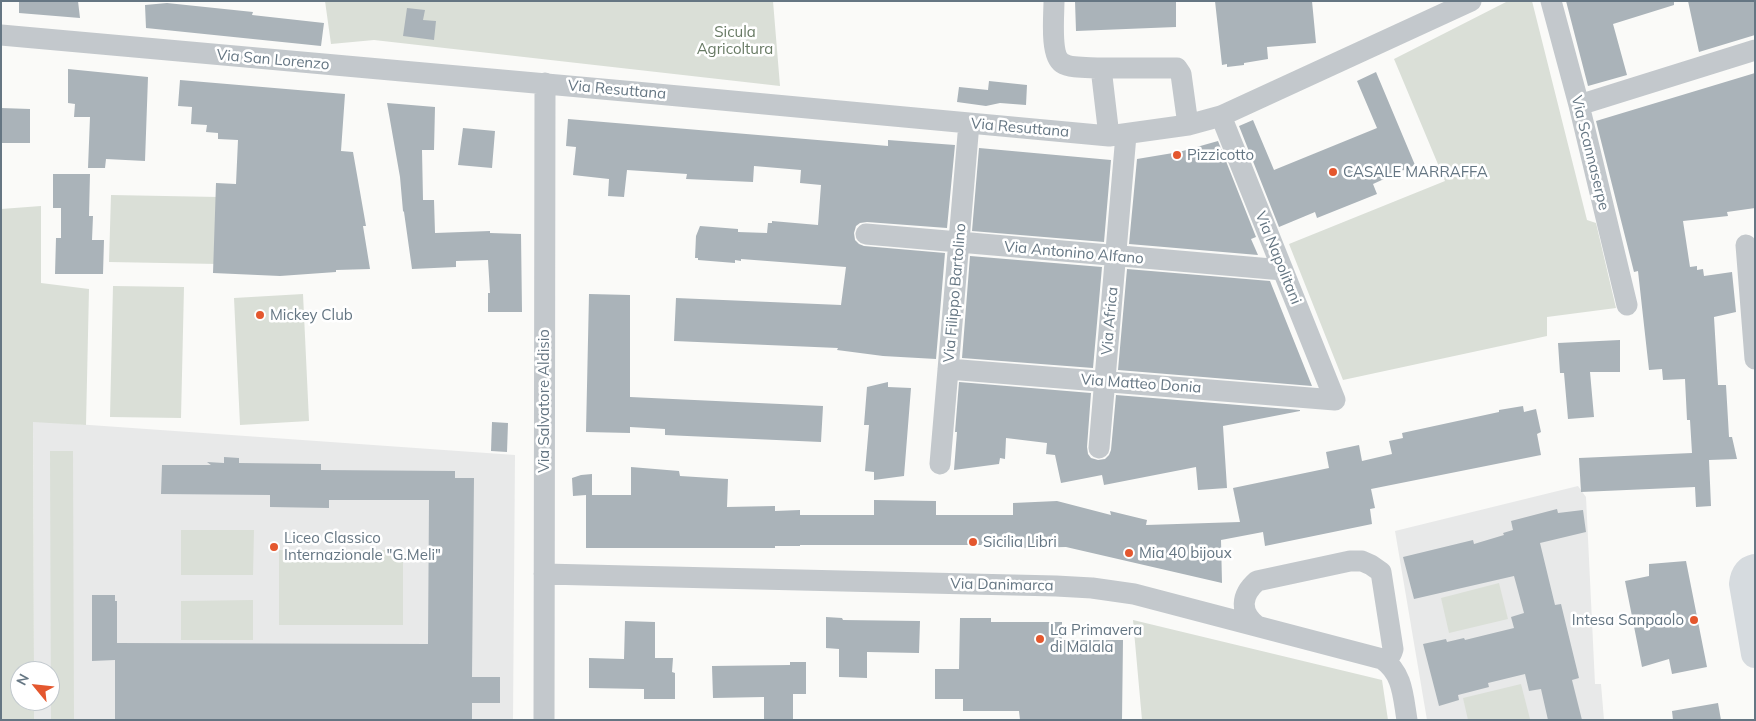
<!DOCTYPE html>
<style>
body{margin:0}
#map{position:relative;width:1756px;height:721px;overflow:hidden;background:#fafaf8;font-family:Mulish,sans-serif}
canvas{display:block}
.frame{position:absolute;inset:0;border:2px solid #657683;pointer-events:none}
.north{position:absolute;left:10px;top:661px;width:50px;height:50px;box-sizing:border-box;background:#fff;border:1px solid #c1c8cd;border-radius:50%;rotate:298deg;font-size:14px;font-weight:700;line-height:20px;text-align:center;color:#657683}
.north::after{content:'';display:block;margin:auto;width:18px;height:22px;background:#e4572e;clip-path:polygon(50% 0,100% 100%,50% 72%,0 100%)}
</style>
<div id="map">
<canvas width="1756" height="721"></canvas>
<div class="frame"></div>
<div class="north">N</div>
</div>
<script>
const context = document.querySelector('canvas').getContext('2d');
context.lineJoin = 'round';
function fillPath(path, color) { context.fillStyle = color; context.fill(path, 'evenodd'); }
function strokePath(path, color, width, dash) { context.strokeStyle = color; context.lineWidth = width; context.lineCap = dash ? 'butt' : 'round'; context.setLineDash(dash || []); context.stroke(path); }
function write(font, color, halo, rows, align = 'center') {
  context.font = font + ' Mulish,sans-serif'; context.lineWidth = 5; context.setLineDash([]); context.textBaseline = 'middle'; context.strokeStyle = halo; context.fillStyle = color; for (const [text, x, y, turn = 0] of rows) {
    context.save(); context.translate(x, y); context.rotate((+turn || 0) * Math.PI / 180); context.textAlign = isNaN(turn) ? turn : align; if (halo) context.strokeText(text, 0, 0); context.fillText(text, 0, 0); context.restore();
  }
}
fillPath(new Path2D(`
 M33,421L515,455L513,720H34V701H50V671H34Z
 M1578,486L1586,497L1595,684H1601L1604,720H1427L1395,531Z`), '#e8e9e9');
fillPath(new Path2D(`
 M325,1H773L780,86L374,40L331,44Z
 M1508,1H1532L1587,220L1596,223L1616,308L1547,317V336L1343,380L1289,244L1445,181L1394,59Z
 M111,195L219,197L218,264L109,262Z
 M41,206V283L89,289L86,425L33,422L34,671H20V701H34V720H1V209Z
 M113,286L184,287L181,418L110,417Z
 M303,294L309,421L240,425L234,298Z
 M50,451H73L74,720H51Z
 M181,530H254L253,575H181Z
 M279,550H403V625H279Z
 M1499,583L1508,619L1449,633L1441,598Z
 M253,600V640H181V601Z
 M1133,620L1382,680L1388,720H1142Z
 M1521,684L1530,719L1468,720L1463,698Z`), '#dadfd7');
fillPath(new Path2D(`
 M19,1H78L80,18L19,13Z
 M1075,1H1176V27L1076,31Z
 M1215,1H1312L1316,43L1267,47L1268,59L1244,63V65L1227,67V64L1222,65Z
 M1566,1H1674V5L1613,24L1627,75L1588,86Z
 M1688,1H1755V35L1699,52Z
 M167,3L253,12L252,15L324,23L321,46L146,28L145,5Z
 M407,8L425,10L423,20L436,21L434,40L403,36Z
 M68,69L148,77L145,161L106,159L105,168H88L90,117H74L75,104L68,103Z
 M1376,72L1415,165L1373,184L1377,194L1317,218L1315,212L1279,227L1239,126L1253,120L1274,170L1377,128L1357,81Z
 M1755,73V208L1727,212L1728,216L1683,221L1690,267L1697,266V270L1703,269L1704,276L1732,272L1736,312L1714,317L1718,385H1726L1729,437H1732L1737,459L1709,460L1711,506L1696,507L1695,487L1581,492L1579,458L1692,453L1690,420H1687L1685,379L1663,380L1662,369L1649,370L1638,271L1634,272L1596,121Z
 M180,80L345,94L341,151L353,152L366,226H363L370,269L336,270V272L280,276L213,273L216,183L236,184L238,140L218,139V133L206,132L207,125L191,124L192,107L178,106Z
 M989,81L1027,85L1026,105L1000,103L986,106L957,102L959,87L988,90Z
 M387,103L435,107L434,150H422L423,200H434L435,233L490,231V233L521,234L522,312H488V293H490L488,260L456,261V267L412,269L404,212L403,211L400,177Z
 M1,108L30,109V143H1Z
 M568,119L865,144L888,146V140L955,145L947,228L867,222L860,223L856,226L854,233L855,240L859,244L864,246L945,253L936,359L883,356L837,350L838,348L674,341L676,298L841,305L846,267L741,259V261L735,260V263L698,260V258H695L696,236L700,226L738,229V232L767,233L768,223H772V221L818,225L821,185L800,183L801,170L754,166L753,182L686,179L687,174L627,170L624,197L608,196L609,179L573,175L576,147L566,146Z
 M463,128L495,131L492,168L458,165Z
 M1218,141L1256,237L1251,239L1258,255L1129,244L1137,159L1179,152Z
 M979,148L1111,160L1104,242L972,231Z
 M53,174H90L89,216H93L92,240H104L103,274H55L56,238H61V208H53Z
 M970,256L1102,267L1093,368L962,358Z
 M1127,269L1270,281L1312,386L1118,370Z
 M589,294L630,295V397L823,406L821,442L665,435V429L630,427V433L586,432Z
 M1620,340V372H1590L1594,417L1568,419L1564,373H1560L1558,343Z
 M888,382V387L911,388L904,476L874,480V472L865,471L869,425H864L867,387Z
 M959,382L1091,393L1087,447L1088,454L1091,458L1098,460L1105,459L1109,455L1111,450L1116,395L1300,410V411L1223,426L1227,488L1198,490L1196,467L1104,485L1102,475L1061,483L1055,455L1046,454L1047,443L1006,438L1005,459L1000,458L999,464L954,470L957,432H955Z
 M1523,406L1524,412L1536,409L1541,432L1537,434L1541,455L1371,489L1375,508L1370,509L1372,524L1265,546L1263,532L1221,540L1222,583L1066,547L1015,548V546L980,545H800V546H775V548H586V495L573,496L572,478L581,475L592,474V495H631V467L679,471L680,476L728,479L727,507L775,506V511L800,510V515H874V500L936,501V515H1013V503L1057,501L1111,515L1110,511L1147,520L1146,525L1240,522L1233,488L1329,468L1326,452L1359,445L1362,461L1392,454L1389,441L1403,438L1402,433L1499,412V410Z
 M492,422L508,423L507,452L491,451Z
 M224,457L239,458V463L321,464V470L455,471V478H474L472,677H500V703H472V720H115V660L92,661V595H115V601H117V643L428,644L429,500H329V508L270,507V495L161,494L162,465H211L207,462L224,463Z
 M1557,509L1558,513L1583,510L1586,532L1540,543L1555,605L1561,604L1579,678L1572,680L1582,720H1548L1541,689L1529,691L1525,674L1488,683L1489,687L1458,695L1459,700L1439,706L1423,644L1446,639L1447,642L1464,638L1465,640L1514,628L1511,617L1524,613L1514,576L1414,599L1403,557L1473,540L1474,544L1504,535L1503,533L1513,530L1511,521Z
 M1686,561L1707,667L1672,674L1669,659L1642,667L1625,581L1649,576V564Z
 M826,617L842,618L843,620L920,621L919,653L867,652V678L839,677V649L826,648Z
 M960,618H991V622H1062V640H1123L1122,720H1020L1019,711H963V699H935V669H959Z
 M625,621L655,622V658H673L672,672L675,673V699H644V689L589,688V658L624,659Z
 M790,662H806V694H793V720H764V697L713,698L712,666L790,665Z
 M1718,703L1721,720H1673L1672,711Z`), '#aab3b9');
strokePath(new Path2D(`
 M1054,1C1054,15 1050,55 1062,63C1071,69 1090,67 1101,68
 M1551,1L1579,105L1627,305
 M1,35C370,69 740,100 1109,136L1188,125L1221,116L1471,1
 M1579,105L1755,50
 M1109,136L1101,68H1177L1181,74L1188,125
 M866,234L1283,270
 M1746,245L1755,359
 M948,369L1335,400L1221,116
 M1099,448L1126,135
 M940,464L969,123
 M544,574L1056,586L1092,588L1134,594L1382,659C1403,673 1403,696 1407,720
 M1257,626C1239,612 1241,595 1257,581L1350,561H1362L1371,565L1381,572L1393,649C1391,656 1389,658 1382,659
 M544,720L545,83`), '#c3c8cc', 21);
strokePath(new Path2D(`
 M1755,568C1746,570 1744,576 1743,584L1755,654`), '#d6dbdf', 28);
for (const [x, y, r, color] of [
 [1177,155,5,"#e4572e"],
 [1333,172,5,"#e4572e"],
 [260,315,5,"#e4572e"],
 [973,542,5,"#e4572e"],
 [274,547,5,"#e4572e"],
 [1129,553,5,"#e4572e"],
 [1694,620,5,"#e4572e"],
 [1040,639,5,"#e4572e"]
]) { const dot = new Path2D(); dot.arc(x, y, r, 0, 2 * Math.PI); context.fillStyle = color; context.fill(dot); strokePath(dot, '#fff', 2); }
write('15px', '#687a64', '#fff', [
 ["Sicula",735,32],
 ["Agricoltura",735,49]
]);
write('15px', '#657683', '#fff', [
 ["Via San Lorenzo",273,60,5],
 ["Via Resuttana",617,90,5],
 ["Via Resuttana",1020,128,5],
 ["Via Scannaserpe",1590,153,76],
 ["Via Antonino Alfano",1074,253,5],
 ["Via Napolitani",1278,258,68],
 ["Via Filippo Bartolino",955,293,-85],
 ["Via Africa",1110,321,-85],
 ["Via Matteo Donia",1141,384,4],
 ["Via Salvatore Aldisio",544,401,-90],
 ["Via Danimarca",1002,585,1]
]);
write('15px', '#657683', '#fff', [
 ["Pizzicotto",1187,155],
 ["CASALE MARRAFFA",1343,172],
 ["Mickey Club",270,315],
 ["Liceo Classico",284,538],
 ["Internazionale \"G.Meli\"",284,555],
 ["Sicilia Libri",983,542],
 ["Mia 40 bijoux",1139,553],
 ["Intesa Sanpaolo",1684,620,"right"],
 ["La Primavera",1050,630],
 ["di Malala",1050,647]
], 'left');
</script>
